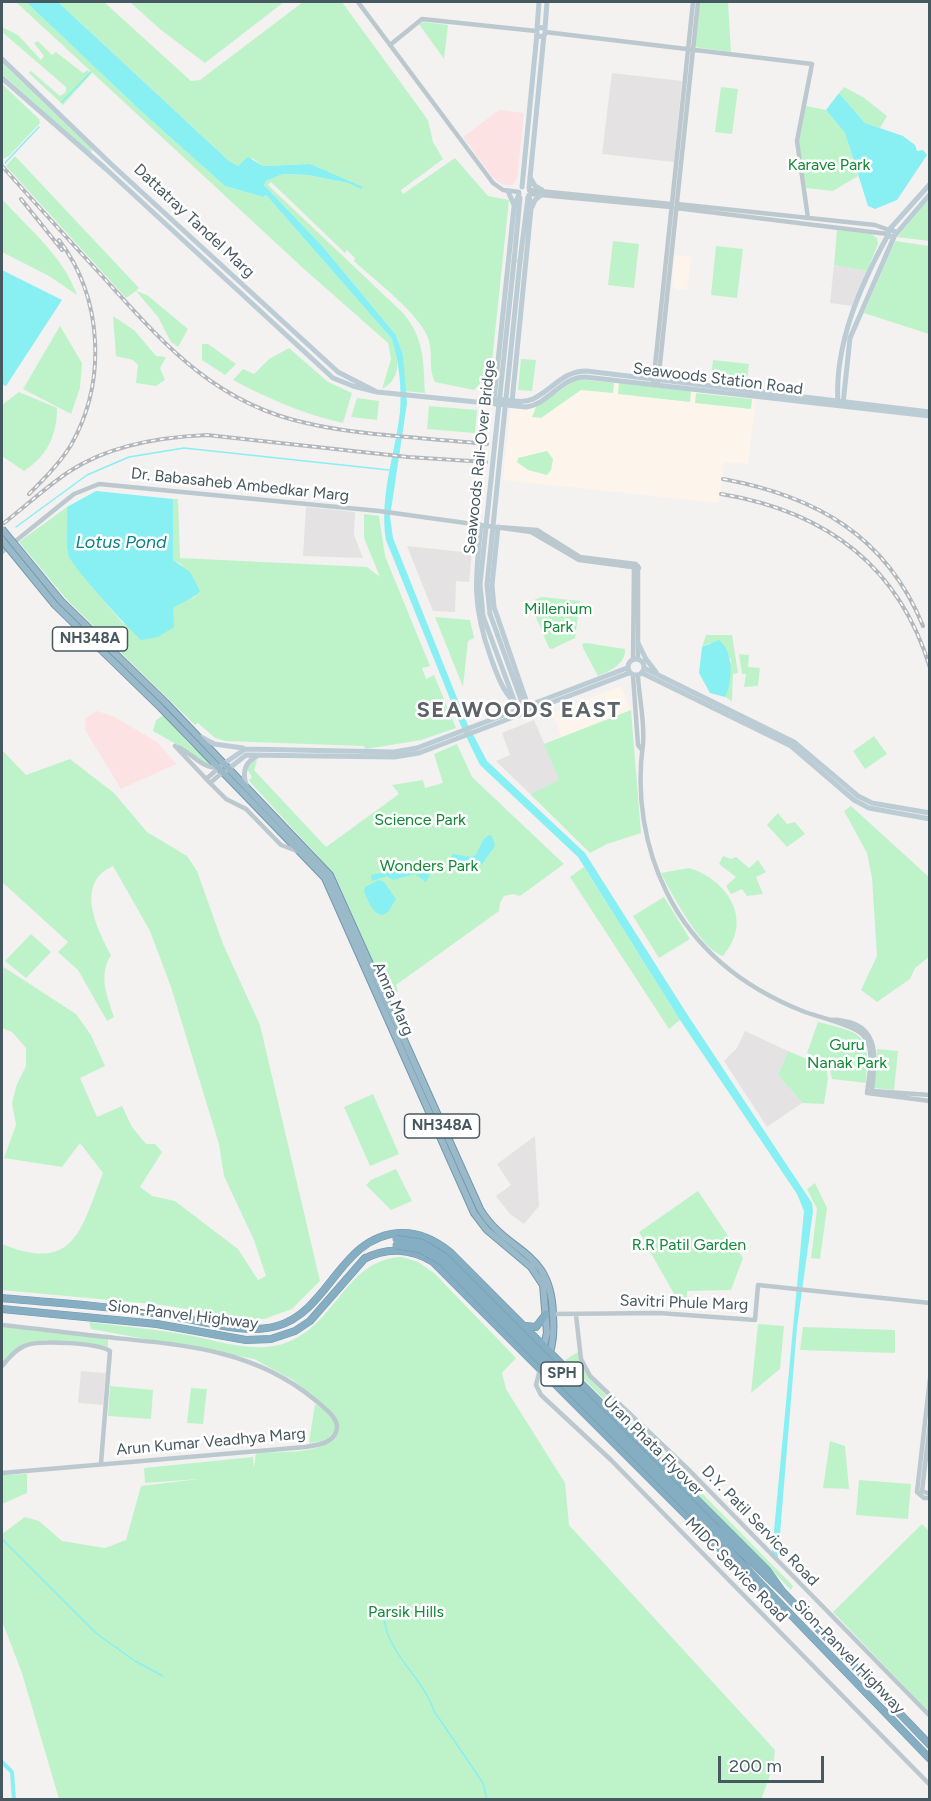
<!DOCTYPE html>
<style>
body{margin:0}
#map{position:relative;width:931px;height:1801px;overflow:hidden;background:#f4f1f1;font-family:Figtree,sans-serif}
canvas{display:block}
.frame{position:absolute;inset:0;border:3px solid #475960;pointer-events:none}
.scale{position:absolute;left:718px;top:1756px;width:106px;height:27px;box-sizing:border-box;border:3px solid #475960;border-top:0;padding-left:8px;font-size:18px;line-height:21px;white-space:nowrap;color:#475960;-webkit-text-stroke:4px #fff;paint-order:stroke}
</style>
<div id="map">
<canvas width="931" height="1801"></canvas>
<div class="frame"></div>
<div class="scale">200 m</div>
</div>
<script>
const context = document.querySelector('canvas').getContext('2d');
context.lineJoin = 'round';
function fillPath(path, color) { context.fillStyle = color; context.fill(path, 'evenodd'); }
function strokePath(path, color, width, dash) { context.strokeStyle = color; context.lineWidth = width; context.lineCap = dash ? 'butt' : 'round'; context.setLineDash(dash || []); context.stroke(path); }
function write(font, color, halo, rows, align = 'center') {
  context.font = font + ' Figtree,sans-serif'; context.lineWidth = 5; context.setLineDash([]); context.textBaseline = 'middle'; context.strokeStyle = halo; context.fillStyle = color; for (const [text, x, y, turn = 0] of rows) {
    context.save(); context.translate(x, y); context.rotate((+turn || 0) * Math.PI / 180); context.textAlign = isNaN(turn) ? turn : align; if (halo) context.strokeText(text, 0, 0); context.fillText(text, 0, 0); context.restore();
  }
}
fillPath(new Path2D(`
 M675,255L691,257L687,290H676L672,286Z
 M576,377L756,397L748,464L724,462L719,503L503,480L511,406L530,407Z
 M621,686L631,710L562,738L552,713Z`), '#fdf5eb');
fillPath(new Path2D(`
 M612,73L682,81L674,162L602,154Z
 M834,265L867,271L852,306L830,303Z
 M306,507L355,512L354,535L363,558L303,556Z
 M407,546L472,553L469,582L456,581L455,612L433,611Z
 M534,720L560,780L530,794L496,761L510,755L502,733Z
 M745,1031L788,1051L778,1075L802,1103L767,1127L724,1061L737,1048Z
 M535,1136L539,1206L524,1224L510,1214L496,1196L511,1185L497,1164Z
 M81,1371L106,1373L103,1405L78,1403Z`), '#e5e2e4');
fillPath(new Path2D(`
 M499,110L524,113L517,179L512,185H504L495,180L463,137Z
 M97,711L115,717L157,742L176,764L121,789L85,730L86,718Z`), '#fde2e4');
fillPath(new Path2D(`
 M16,2H26L142,112L225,186L263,197L266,195L392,339C398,358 403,378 382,389L391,359L388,343L304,269Z
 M58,2H104L191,81L200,80L303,2H342L428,120L433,142L443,159L401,190L403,194L455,158L488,196L509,200L490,380H483L474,390L435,382C428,369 433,355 429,341C422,315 374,280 354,261L355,258L347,250L345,253L271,182L268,185L404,314C425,341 423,360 425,393L405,391L403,355L396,335L324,248L264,185L266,181L283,174L308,175L348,183L361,189L310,164L263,166L252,158L238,166L229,161Z
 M130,2H284L205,63L161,30Z
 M699,2H728L731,52L694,47Z
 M424,22L448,25L444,59L419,24Z
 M2,27L18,35L41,60L44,56L34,43L38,41L52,55L56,52L83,73L88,70L91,74L63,105L29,73L31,71L60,96L66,92V87L2,32Z
 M2,63L92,149L91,153L2,74Z
 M2,84L39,119L40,123L9,156L3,159Z
 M721,87L738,89L732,134L715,132Z
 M844,87L863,97L887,116L880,128L865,123L839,93Z
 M806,106L826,110L845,133L858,176L833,191L806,188L799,142Z
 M15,156L139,288L136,291L147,295L188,329L178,347L171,342L158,317L136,291L126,298L6,166Z
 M929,198V241L897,237L929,199Z
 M2,199C28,228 64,257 77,295L49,276L2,252Z
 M837,230L871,234L877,238L878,244L867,271L834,265Z
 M613,241L639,244L634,288L608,285Z
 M895,241L929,246V334L864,313Z
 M716,246L743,249L737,298L711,295Z
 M113,316L135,331L156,356L166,357L160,368L165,380L156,386L136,383L138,365L133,360L116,356Z
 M60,326L82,363L80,388L71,414L23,389Z
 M202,344H208L236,364L225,375L202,360Z
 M289,348L328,382L352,393L343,423C303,414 269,399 233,380L243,369L254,374L269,359Z
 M521,359L536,360L532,391L518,390Z
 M713,360L749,364L747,381L711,377Z
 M577,379L614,383L613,393L581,390L541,418L532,417L536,407Z
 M619,383L691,391L690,402L618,394Z
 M19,392L57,408C57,436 47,456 24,471L2,456V405Z
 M696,393L752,399L751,409L695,403Z
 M357,398L379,401L377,420L351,417Z
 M429,406L477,410L475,433L427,429Z
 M547,451L553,459L551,470L547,475L528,470L517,462L518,458Z
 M173,499H178L180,558L367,567L380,577L364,538V514L379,516L385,556L430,666L422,668L426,679L434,675L456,728L421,740L366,749L363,746L226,741L215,738L198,723L195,725L67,600L19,542L67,507C68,522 65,540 68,554C70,562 115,614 124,624L173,608L182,601L195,597L182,565L173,560Z
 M542,597L580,601L575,638L552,649L549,648L532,608L534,600Z
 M435,617L470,620L474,638L468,641L463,687Z
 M706,635H732L738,673L733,674L732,701L725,697L731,659L710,643L702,647Z
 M586,643L625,649C626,664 610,671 598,676L583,648L582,644Z
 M739,654L749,655L748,667L760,668L758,686L744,687L746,674H742Z
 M631,710L641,833L607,844L590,853L530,794L559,780L544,744Z
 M164,715L191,746L211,760L205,766L181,747L153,731L156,720Z
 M874,736L887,754L865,769L853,751Z
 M457,744L472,777L564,864L520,896L513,894L504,896L500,903L499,911L396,985L398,992L389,998L335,875L251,783L249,780L252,777L247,769L255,760L257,761L254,770L326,847L399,794L392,785L423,780L425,788L443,783L434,754Z
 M2,750L26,775L70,759L114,793L147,832L187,856L197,871L223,944L260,1025L320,1281L292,1309L264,1319L249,1320L163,1305L2,1290V1244C75,1274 81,1229 103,1173L80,1143L62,1167L4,1158L16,1125L12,1103L17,1084L26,1066V1048L12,1032L2,1028V966L76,1014L91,1035L105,1066L80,1078L97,1117L122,1106L132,1127L146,1144H155L162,1152L140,1187L152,1196L175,1201L238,1249L258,1280L266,1276L254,1240L224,1176L219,1144L171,987L150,931L113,866C74,883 97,929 111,955C98,977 107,995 114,1017L107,1021L78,970L58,952L68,942L2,882Z
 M851,806L929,877V957L915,968L910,979L877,1002L861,990L877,956L872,878L867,853L844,811Z
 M778,813L787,824L795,822L805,834L787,847L767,825Z
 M723,856L731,859L736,857L749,868L758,860L766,872L756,877L763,894L747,896L742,889L731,894L726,886L736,877L719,864Z
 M584,867L680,1020L669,1029L570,877Z
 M689,868C728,880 754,920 723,956C701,949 671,893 661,873Z
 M664,897L690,939L659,958L633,916Z
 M31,934L51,952L26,978L5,961Z
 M818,1022C865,1034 870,1033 866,1083L832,1079L829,1064L807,1053Z
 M877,1049L898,1051L894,1090L874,1088Z
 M788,1051L826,1067L828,1078L824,1104L802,1103L778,1075Z
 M373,1094L399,1154L370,1166L344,1107Z
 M396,1169L412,1201L391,1210L366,1185L371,1180Z
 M815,1183L827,1208L820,1259L811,1258L817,1209L807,1189Z
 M698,1191L743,1258L731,1290L687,1291V1302L673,1303V1292L639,1232Z
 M402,1257L418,1262L434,1273L516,1358L502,1373L506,1389L565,1483L569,1525L775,1750L773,1767L761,1800L59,1799L22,1673L2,1621V1534L25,1517L39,1521L62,1541L105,1548L126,1540L141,1486L199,1479L145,1483L144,1468L253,1457L254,1468L256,1453C282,1451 322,1456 338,1433L334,1431C328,1441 320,1442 309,1443L315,1404L324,1410L313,1396L293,1380L254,1359L91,1329L89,1322C118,1326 147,1328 176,1333C212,1338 253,1356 288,1342C337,1323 346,1259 402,1257Z
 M758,1324L784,1326L780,1369L751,1393Z
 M2,1327L108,1339V1347L46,1340L25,1343L2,1363Z
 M803,1327L895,1330V1353L800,1350Z
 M578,1352L589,1378L793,1586L791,1590L565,1360Z
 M110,1386L153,1390L151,1419L108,1416Z
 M191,1388L207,1389L203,1424L187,1423Z
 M830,1441L845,1446L849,1489L823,1488Z
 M27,1474V1493L2,1504V1475Z
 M859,1480L911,1484L908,1519L856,1515Z
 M922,1524L930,1532L929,1712L833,1612Z`), '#bef3c9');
fillPath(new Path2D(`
 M26,2H58L229,161L238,166L248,157L263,166L310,164L363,187L361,189L348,183L308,175L283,174L266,181L264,185L324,248L396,335L403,355L407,403L390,517L393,538L467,723L487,761L585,853L687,1014L812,1203L813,1211L797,1327L778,1558L772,1552L804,1211L797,1194L680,1020L578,857L480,765L461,726L386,540C379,496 395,455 400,412C402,388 399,362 392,339L266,195L263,197L225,186L142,112Z
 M839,93L865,123L903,136L915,145L917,151L923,150L927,155L897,200L875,209L868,206L845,133L826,110Z
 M2,270L62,300L6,386L2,384Z
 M96,491L173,499V560L190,572L200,591C193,599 182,602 173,608L174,627L158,637L141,640C129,629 70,565 68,554C65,540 68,522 67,507Z
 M719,640C734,652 733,682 725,697L710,693L699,673L702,647Z
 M489,835L492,836L495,846L482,864L467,868L450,858L453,854L470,857L476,855L483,840Z
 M415,867L430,875L426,882L415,874L393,880L387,876L372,881L371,875L393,870L399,873Z
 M379,880L384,882L396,899L388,912L383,915C372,914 368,900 364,891L365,887Z`), '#88eff2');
strokePath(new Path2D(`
 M62,102L91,72
 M5,163L39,127
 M16,527L87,475L129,457L184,448L389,470
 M2,1539L97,1634L135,1661L163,1676
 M375,1606L384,1614C384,1652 423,1676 434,1711L483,1783L487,1800`), '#88eff2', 1.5);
strokePath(new Path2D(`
 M2,1762L12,1772L14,1800`), '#88eff2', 4);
const trunk = new Path2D(`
 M61,601L166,703L330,875L480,1209C508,1255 551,1248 553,1314C554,1327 554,1342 549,1355
 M55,605L161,708L325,878L474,1213L487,1230L531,1267L543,1285L547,1333L543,1350`);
const motorway = new Path2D(`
 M364,1259C386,1247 411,1248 433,1262L754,1583L774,1598
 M2,1298C54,1303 108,1306 160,1314C194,1318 244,1336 277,1326C330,1311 340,1236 400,1233C419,1232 435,1240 450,1252L767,1570L782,1591
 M2,1309L157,1324L246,1340L271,1339L295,1331L310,1321L365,1258
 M526,1326L536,1327L546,1314
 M717,1529L782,1591L930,1745
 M712,1533L930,1759`);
strokePath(trunk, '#7199af', 8);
strokePath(motorway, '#7199af', 8);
strokePath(new Path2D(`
 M358,2L493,183L503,190L519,192
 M545,32L812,64L797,141L808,218
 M390,45L422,19L536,31
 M529,190L671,204
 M530,194L671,207
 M677,204L875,225L889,230
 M676,208L888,234
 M658,383L698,2
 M653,385L693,2
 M498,527L537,530L580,557L636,564
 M2,552L74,494L99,484L379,511L531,532L579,560L639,568
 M638,566V659
 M633,660L634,566
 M633,676L638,745L641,749
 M638,676C639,697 645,723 643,744C636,794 644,847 667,893C696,951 746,989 805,1012C819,1017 854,1025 863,1035C876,1050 869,1075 867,1093L930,1101
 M175,746L210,783L223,772
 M178,747C193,754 201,768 219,768
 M206,779L219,768
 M210,783L226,799L246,809L281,845L297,851
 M831,1020C837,1019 843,1021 849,1022C882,1031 874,1066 872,1091L930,1095
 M553,1314L659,1313L755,1320L758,1285L930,1303
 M576,1315L581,1359L590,1376L690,1471L930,1716
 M2,1325C39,1329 77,1334 115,1338C187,1345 257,1351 315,1400C323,1407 337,1416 337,1427C336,1443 318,1445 305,1447L2,1473
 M2,1366C9,1358 17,1348 27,1345C41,1340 98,1343 110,1351L101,1463
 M540,1369L536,1385L541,1395L611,1460L930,1785
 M930,1378L917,1492L924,1498H930
 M930,1423L922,1491L930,1494`), '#bbc9cf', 4.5);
strokePath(new Path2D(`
 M536.5 32a4.5 4.5 0 1 1 9 0a4.5 4.5 0 1 1-9 0Z
 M537,29L539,2
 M545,29L547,2
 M2,59L111,164L338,372L375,391
 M2,78L106,169L333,378L353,386L377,392L526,407C549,404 561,377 585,377L930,416
 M530,177L535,186L542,190
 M522,187L537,33
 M529,188L544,35
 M508,191L514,205
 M532,207L535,200L541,195
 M891,230L896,232L894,237L889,236L888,231L930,184
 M896,234L930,194
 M514,261L520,198
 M520,261L528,197
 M494,400L514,207L519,194
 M482,401C499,395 518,406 533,399C552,390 563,371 586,371L930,412
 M512,402L531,209L529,195
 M838,404C834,345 860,286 888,235
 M843,404L850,338L894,237
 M481,525C475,579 472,606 491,658C497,674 502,690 514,702
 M498,527L492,585L494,607L526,700L524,708
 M490,614L524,708
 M483,616L514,700
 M638,643L646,659L656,672
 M628 667a8 8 0 1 1 16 0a8 8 0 1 1-16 0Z
 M644,668L794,742L858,796L872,803L930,813
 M642,673L791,746L854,800L869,808L930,819
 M201,737L214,744L243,748
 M222,765L245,749L394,752L417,748L627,668
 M227,770L246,755L394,757L419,753L629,673
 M246,785C242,771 245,762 259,755`), '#bcccd4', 5);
strokePath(trunk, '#9abaca', 6);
strokePath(motorway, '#86aec3', 7);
const rail = new Path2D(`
 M2,166C35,203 69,240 103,277C163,343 214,403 306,423C361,436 430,438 487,444
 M21,199L62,250
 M723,479C815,496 886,535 923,626
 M29,494C44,479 60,463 71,445C107,382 103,298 59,240
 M721,494C824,511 899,565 930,668
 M4,523C26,506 47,486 70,471C110,445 160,437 207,435L408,457L486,462`);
strokePath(rail, '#b3b8bc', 4);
strokePath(rail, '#fff', 1.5, [4.5]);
const trunkBridge = new Path2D(`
 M2,529L61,601
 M2,540L55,605`);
const motorwayBridge = new Path2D(`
 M396,1239L422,1243L445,1257L717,1529
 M396,1245L420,1249L441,1261L712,1533`);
strokePath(trunkBridge, '#7199af', 8, []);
strokePath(motorwayBridge, '#7199af', 8, []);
strokePath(new Path2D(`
 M490,614L487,585L520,261
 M483,616L480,584L514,261`), '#bcccd4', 5);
strokePath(trunkBridge, '#9abaca', 6);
strokePath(motorwayBridge, '#86aec3', 7);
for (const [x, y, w] of [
 [90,639,75],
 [442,1126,75],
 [562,1374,42]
]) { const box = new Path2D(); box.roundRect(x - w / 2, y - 12, w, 24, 4.5); context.fillStyle = '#fff'; context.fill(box); strokePath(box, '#475960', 1.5); }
write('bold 15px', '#475960', null, [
 ["NH348A",90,639],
 ["NH348A",442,1126],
 ["SPH",562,1374]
]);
write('16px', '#118937', '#fff', [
 ["Karave Park",829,165],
 ["Millenium",558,609],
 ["Park",558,627],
 ["Science Park",420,820],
 ["Wonders Park",429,866],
 ["Guru",847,1045],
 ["Nanak Park",847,1063],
 ["R.R Patil Garden",689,1245],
 ["Parsik Hills",406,1612]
]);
write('16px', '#475960', '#fff', [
 ["Dattatray Tandel Marg",194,221,43],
 ["Seawoods Station Road",718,379,7],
 ["Seawoods Rail-Over Bridge",480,457,-84],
 ["Dr. Babasaheb Ambedkar Marg",240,485,6],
 ["Amra Marg",393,999,66],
 ["Savitri Phule Marg",684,1303,2],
 ["Sion-Panvel Highway",183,1315,7],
 ["Arun Kumar Veadhya Marg",211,1442,-5],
 ["Uran Phata Flyover",653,1446,45],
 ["D.Y. Patil Service Road",760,1526,46],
 ["MIDC Service Road",736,1570,46],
 ["Sion-Panvel Highway",849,1657,46]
]);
write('italic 18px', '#078286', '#fff', [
 ["Lotus Pond",121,543]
]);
context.letterSpacing = '1.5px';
write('bold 22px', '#5d6367', '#fff', [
 ["SEAWOODS EAST",519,711]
]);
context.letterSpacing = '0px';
</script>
